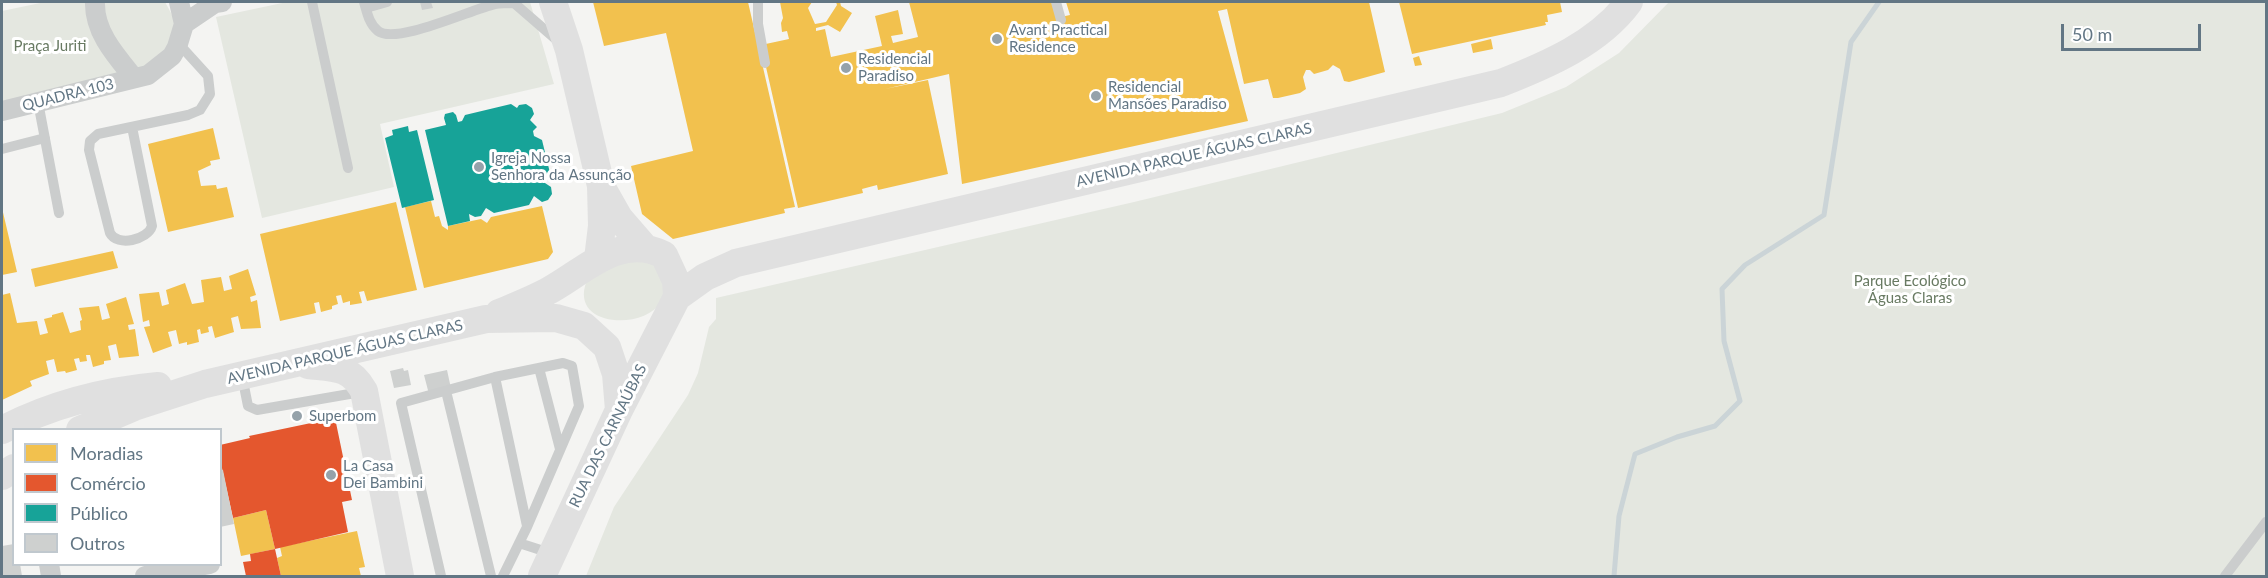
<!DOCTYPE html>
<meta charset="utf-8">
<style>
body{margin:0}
#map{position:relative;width:2268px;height:578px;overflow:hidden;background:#f4f4f2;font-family:Lato,sans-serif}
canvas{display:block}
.frame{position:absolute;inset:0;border:3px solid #627684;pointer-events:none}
.legend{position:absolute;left:12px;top:428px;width:210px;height:138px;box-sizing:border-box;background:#fff;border:2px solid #c0c8ce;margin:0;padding:8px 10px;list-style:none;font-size:18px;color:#627684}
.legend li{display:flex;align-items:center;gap:12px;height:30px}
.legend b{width:30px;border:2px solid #c0c8ce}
.scale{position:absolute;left:2061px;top:24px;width:140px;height:27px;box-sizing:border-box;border:3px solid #627684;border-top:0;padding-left:8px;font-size:18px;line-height:21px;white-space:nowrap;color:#627684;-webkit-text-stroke:4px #fff;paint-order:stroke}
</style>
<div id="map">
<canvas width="2268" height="578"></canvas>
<div class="frame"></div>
<ul class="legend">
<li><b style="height:16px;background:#f2c14e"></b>Moradias</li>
<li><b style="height:16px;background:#e4572e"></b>Comércio</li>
<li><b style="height:16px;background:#17a398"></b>Público</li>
<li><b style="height:16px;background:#ced0cf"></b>Outros</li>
</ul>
<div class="scale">50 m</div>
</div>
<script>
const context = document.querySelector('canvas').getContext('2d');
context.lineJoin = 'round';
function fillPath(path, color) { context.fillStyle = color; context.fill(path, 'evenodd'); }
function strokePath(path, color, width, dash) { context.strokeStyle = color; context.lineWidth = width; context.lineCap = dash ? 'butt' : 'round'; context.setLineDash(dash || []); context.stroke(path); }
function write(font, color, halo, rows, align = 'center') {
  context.font = font + ' Lato,sans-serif'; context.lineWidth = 6; context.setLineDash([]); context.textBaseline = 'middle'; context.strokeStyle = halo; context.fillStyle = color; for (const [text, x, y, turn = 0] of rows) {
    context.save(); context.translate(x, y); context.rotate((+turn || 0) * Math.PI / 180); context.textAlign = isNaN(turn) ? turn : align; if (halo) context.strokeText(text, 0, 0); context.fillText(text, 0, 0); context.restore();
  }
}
fillPath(new Path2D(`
 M45,2H165L176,22L171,45L145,71L2,103V11Z
 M287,2H530L554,84L380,124L394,187L262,218L216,17Z
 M1669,2H2266V576H586L614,507L688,395L698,373L709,327L716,319V298L1134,202L1502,113L1566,87L1619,53Z
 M652,259L666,279C665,286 665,296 661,302C644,330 574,327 585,286C587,278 597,270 602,263Z`), '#e4e7e0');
fillPath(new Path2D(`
 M593,2H748L795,207L784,209L785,213L673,239L642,214L631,166L693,151L666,33L604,46Z
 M780,2H812L808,8L815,24L826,22L837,5L836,2H840L841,6L852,13L840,32L828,25L816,28V31L825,29L831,57L882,46L875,16L898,10L903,34L891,36L893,43L918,37L909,2H1053L1056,18L1070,15L1066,2H1369L1385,72L1349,82L1344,81L1340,69L1333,65L1328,70L1314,74L1310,70H1306L1303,77L1306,89L1300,93L1278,98H1273L1268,79L1244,84L1227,9L1218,11L1248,121L962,184L949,74L885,89L928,80L948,174L878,190L877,185L862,189L863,193L798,208L761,45L789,39L787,31L782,32L781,23L783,18Z
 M1399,2H1560L1562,12L1547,15L1548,22H1545L1546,25L1412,54Z
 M1491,39L1493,49L1473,53L1471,44Z
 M1419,56L1422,65L1415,66L1413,58Z
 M213,128L220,159L210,161L211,165L198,171L201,186L216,185L217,189L227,187L234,217L168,232L148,144Z
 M431,201L435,217L439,216L442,226L448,230V226L481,219L487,223L491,217L542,206L553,252L548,259L424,288L405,207Z
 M396,202L417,290L367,301L364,291L359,292L362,303L350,305V301L343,303L341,295L336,296L338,304L332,306V309L321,312L319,302L314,303L316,313L280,321L260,234Z
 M2,208L17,272L2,275Z
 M113,251L118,268L35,287L31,269Z
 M248,269L256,295L250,297L251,302L257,300L261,328L241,329L238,316L231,318L234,332L215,338L212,326L208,327L209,332L201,334L200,329L197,330L199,342L187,345V342L179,344L176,330L168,332L172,346L153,353L144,327L150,326L149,320L143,322L139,294L159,292L162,306L169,304L166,290L185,283L192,304L204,302L201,280L221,277L224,291L232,289L229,276Z
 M10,293L17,323L37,321L40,335L48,333L44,319L52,317V315L63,312L70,333L81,330L80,321L82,320L79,308L99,306L102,320L110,318L106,304L126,297L134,324L128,325L129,330L135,329L139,356L119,358L116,344L108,346L111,360L104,361V364L93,367L90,355H86L87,361L80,362L79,358L74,359L77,370L66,373L65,371L57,372L54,359L46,361L49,374L30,381L32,386L2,400V295Z
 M266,510L275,549L241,556L233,518Z
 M357,531L365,567L359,568L361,576H281L277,558L282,556L280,547Z`), '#f2c14e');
fillPath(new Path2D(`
 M335,418L352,500L342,502L348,532L275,549L266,510L233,518L220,459V445L250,438L249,436Z
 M275,549L281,576H246L243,562L251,561L250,554Z`), '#e4572e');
fillPath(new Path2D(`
 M511,104L517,108L519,105L526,104L532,108L534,114L530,120L537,127L533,131L534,136L542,140L550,173L544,180L545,183L551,187L552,194L548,200L542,202L534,196L529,205L494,213L486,208L481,216L475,217L469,214L470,221L448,226L425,130L446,125L444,118L445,114L453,112L456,115L458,122L462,121L465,115Z
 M408,126L409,132L417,130L434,200L402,208L385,138L393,135L392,130Z`), '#17a398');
strokePath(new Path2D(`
 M1614,576L1619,516L1635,454L1677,437L1715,426L1740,401L1724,341L1722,289L1745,265L1824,215L1851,42L1879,2`), '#cbd4d7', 5);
fillPath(new Path2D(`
 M420,2H431L433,8L422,10Z
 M403,368L404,371L408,370L411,385L394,388L390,371Z
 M447,370L452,393L430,398L424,375Z
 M220,470H223L234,524L220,527Z
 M14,544V564H20L22,576H2V546Z`), '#ced0cf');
strokePath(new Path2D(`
 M312,2L348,168
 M364,2C367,12 369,24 378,31C396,45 472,9 495,4C502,3 508,3 514,3L559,42
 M758,2V24L765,63
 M1056,2L1061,20
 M366,8L387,2
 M38,102L59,213
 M132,127L152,226C148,240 117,247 110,233L89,150L90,141L98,134L188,115L200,110L210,94L208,76L178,43
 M2,149L45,138
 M539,368L560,449
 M242,376L248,406L257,410L361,392
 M495,377L527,526
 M446,391L491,576
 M519,543L550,553
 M441,576L401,403L495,377L563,363L572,366L579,406L527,527L503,576
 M2225,576L2266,522`), '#cbcdcd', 10);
strokePath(new Path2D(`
 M95,2C94,32 116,56 134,78
 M184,24L215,3L222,2
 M2,111L148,75L172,56L177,47L184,24L179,2
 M49,564L51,576
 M145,576L210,564`), '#cbcdcd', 20);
strokePath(new Path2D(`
 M553,2L569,50L601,186L602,226L598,259
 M602,188L619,218L645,248
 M677,297L705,277L736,263L1501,83C1547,65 1599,43 1629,2
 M499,313C516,306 534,299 550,290C586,270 620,233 664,255L676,281L677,297L619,410L542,576
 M308,365C335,368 350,366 364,391L400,576
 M2,430C50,405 103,391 158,386
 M80,430L134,407L205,384L486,319L556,318L584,326L607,347L616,374L619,410
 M2,476L14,468`), '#e0e0e0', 28);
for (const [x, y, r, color] of [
 [997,39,6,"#95a2aa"],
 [846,68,6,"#95a2aa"],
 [1096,96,6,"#95a2aa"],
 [479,167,6,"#95a2aa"],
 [297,416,6,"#95a2aa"],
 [331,475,6,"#95a2aa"]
]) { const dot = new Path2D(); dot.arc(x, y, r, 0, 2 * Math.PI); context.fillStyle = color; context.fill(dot); strokePath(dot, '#fff', 2); }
write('15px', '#627684', '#fff', [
 ["Avant Practical",1009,30],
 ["Residence",1009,47],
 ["Residencial",858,59],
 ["Paradiso",858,76],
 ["Residencial",1108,87],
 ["Mansões Paradiso",1108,104],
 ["Igreja Nossa",491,158],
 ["Senhora da Assunção",491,175],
 ["Superbom",309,416],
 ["La Casa",343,466],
 ["Dei Bambini",343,483]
], 'left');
write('15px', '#687a62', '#fff', [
 ["Praça Juriti",50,46],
 ["Parque Ecológico",1910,281],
 ["Águas Claras",1910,298]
]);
write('15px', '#627684', '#fff', [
 ["QUADRA 103",68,95,-14],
 ["AVENIDA PARQUE ÁGUAS CLARAS",1194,155,-13],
 ["AVENIDA PARQUE ÁGUAS CLARAS",345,352,-13],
 ["RUA DAS CARNAÚBAS",608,436,-64]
]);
</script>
